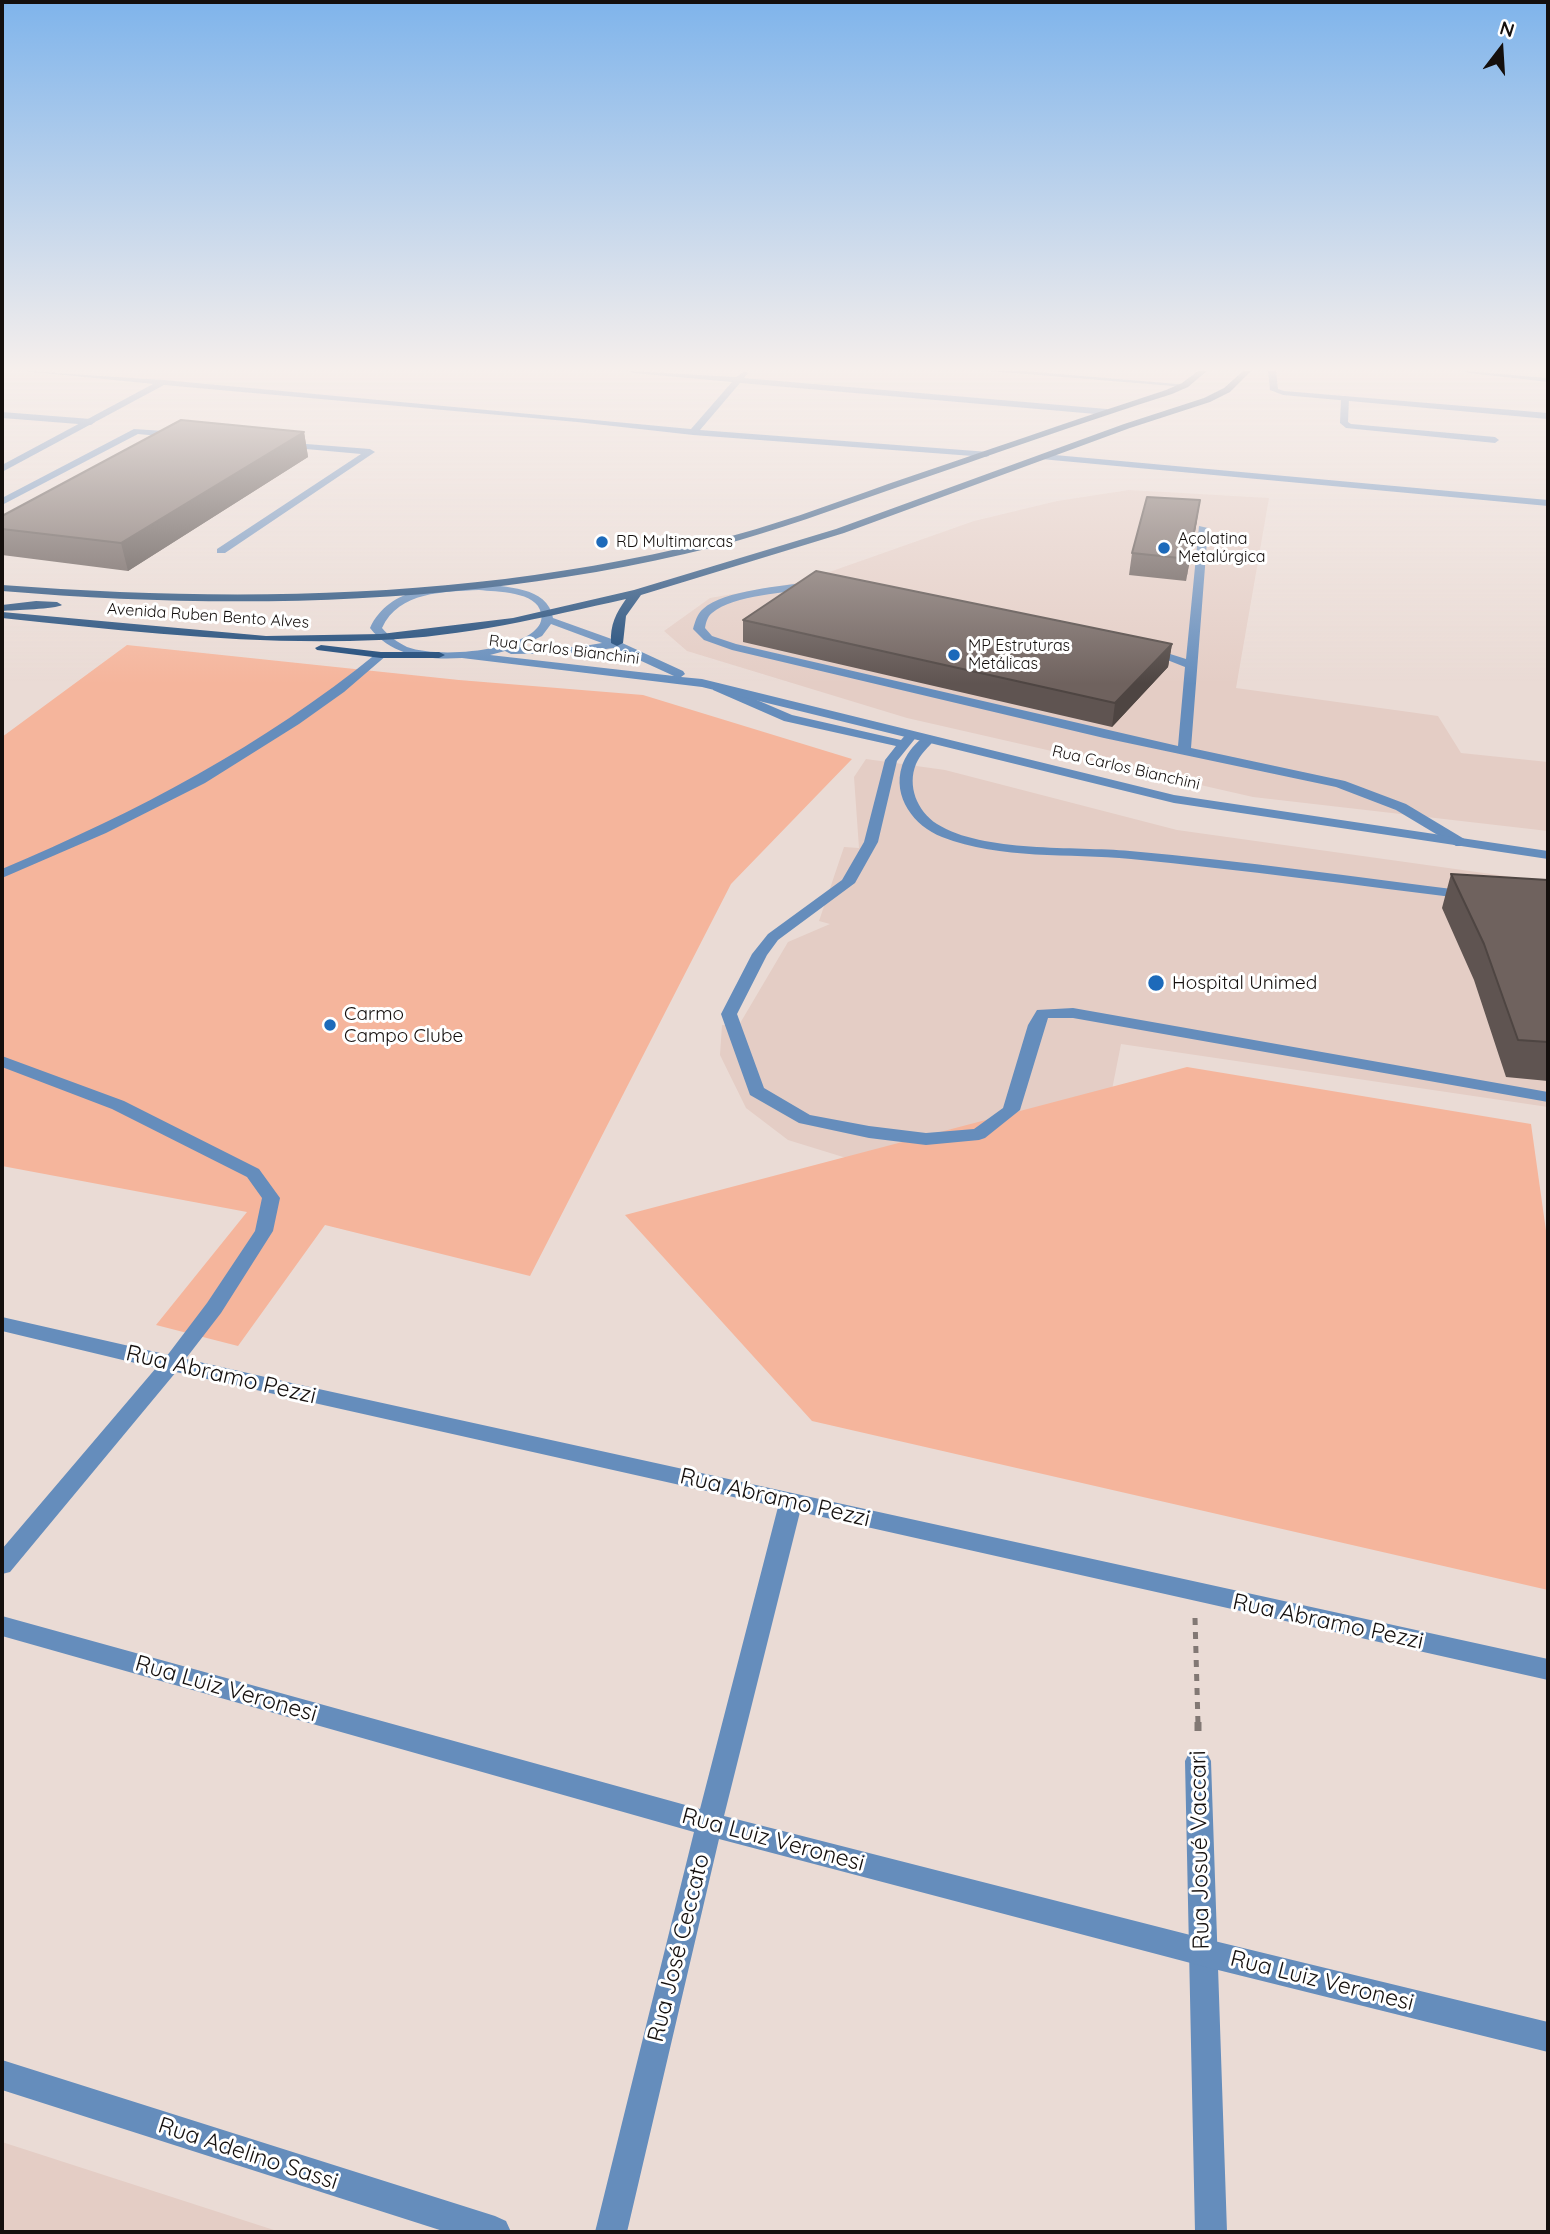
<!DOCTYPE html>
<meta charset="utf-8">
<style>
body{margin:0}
#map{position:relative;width:1550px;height:2234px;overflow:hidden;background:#eadbd5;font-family:Quicksand,sans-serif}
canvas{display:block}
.frame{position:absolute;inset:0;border:4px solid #140f0d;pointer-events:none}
.north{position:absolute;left:1466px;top:14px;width:70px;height:70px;-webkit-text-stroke:5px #fff;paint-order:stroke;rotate:17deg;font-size:19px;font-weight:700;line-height:28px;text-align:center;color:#140f0d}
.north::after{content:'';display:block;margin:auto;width:24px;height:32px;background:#140f0d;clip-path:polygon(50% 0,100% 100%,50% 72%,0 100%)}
</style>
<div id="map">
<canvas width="1550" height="2234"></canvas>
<div class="frame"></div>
<div class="north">N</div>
</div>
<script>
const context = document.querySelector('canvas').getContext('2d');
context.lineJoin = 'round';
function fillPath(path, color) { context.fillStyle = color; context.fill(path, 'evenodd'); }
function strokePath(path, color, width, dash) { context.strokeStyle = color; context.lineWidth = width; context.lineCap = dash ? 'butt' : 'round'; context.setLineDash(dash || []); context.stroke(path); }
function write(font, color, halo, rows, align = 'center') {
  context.font = font + ' Quicksand,sans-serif'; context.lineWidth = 6; context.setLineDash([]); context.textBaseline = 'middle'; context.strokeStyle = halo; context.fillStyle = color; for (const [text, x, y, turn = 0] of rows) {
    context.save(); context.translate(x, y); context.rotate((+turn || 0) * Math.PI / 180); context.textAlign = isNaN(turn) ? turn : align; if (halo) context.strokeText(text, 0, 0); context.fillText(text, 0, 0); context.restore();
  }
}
fillPath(new Path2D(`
 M1129,490L1269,498L1236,688L1438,716L1461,753L1548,762V831L1253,797L907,718L687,651L664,631L710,598L801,582L974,521L1057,501Z
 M866,759L945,770L1177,830L1548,882V1107L1121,1044L1106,1120L869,1165L788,1140L746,1108L720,1055L722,1025H739L788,942L830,924L819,921L844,847L859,848L854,777Z
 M2,2142L280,2232H2Z`), '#e4cdc5');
fillPath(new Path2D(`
 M127,645L459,680L643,695L852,759L731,884L530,1276L325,1225L238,1346L156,1325L247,1212L2,1166V737Z
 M1187,1067L1531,1124L1548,1245V1590L812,1421L625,1215Z`), '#f5b59c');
strokePath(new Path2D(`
 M1195,1618L1198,1724`), '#827874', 5, [7, 7]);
strokePath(new Path2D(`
 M1198,1722V1735`), '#827874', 7, [9, 9]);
fillPath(new Path2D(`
 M1345,396L1349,399L1348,422L1351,424L1495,437L1499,440L1495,443L1346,428L1340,423L1341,399Z
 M2,412L91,419L95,422L91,425L2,418Z
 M134,429L180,432L184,435L180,438L138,434L2,505V498Z
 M281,442L370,449L375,452L225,553H217V549L361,454L284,447L280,444Z
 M1199,526L1208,528L1191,748L1345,781L1406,804L1466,840V846H1456L1396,810L1336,787L1104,738L732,650L704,640L693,629C695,622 697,614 703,609C724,590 783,586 811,582L815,583V587C787,594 734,594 712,613C707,617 706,623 705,628L712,636L736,644L1178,746L1185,667L1142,650L1148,647L1186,659Z
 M377,653L387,655L344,692L299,724L205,783L106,833L2,878V869C137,812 263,746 377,653Z
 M717,683L792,715L901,740L908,732H916L918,735L897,761L878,842L855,883L778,940L767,955L737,1014L764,1088L810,1115L869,1126L926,1133L974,1129L1003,1108L1028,1025L1037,1010L1073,1008L1548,1092V1102L1073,1018H1048L1020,1110L985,1138L979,1140L926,1145L869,1138L799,1123L750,1095L721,1014L752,954L768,934L842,880L864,842L885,760L896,746L784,721L713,690V684Z
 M929,735L935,739C929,747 920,754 916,764C907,786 917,811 937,824C983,853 1075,846 1130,851C1243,861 1355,877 1468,891L1475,895L1468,899C1356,885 1243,870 1131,859C1069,853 1001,860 942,837C914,826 892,797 902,766C906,754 917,739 929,735Z
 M2,1056L124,1101L259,1169L280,1198L273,1231L221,1313L177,1370L170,1373L163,1370L160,1365L207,1303L255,1231L262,1198L247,1177L112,1109L2,1067Z
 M1198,1749L1207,1753L1211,1761L1227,2232H1195L1185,1761L1189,1753Z`), '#658dbc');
fillPath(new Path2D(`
 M24,371L164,380L691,429L732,382L633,373L629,371L736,377L745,371L748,373L744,378L1107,409L1111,412L1107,415L740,383L700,430L989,452V456L986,457L693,435L577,422L164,385L2,472V465L153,384Z
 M989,371H1024L1189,385L1185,387Z
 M1268,371H1276L1278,389L1284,391L1548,413V419L1283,395L1270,390Z
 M1465,371L1548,378V382L1469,373Z
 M1044,454L1548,500V506L1041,459L1039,457Z
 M2,1317L296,1384L1548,1659V1680L800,1512L724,1816L1202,1938L1548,2022V2052L1202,1966L719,1839L627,2232H595L694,1832L2,1636V1616L700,1809L778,1507L176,1372L10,1572L2,1574V1549L156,1368L2,1331Z
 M2,2060L495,2216L506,2221L511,2232H446L2,2090Z`), '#658dbc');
fillPath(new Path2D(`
 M479,584C504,587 548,586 553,618L620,642L683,671L685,674L681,677L702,679L1174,795L1548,851V859L1174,803L702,687L462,658C428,660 393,657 370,628C390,586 438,586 479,584ZM479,590C496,592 537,591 541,613C543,621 539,627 533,632C507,652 438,658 407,647C397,642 389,636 382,628C399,591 444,592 479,590ZM551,624L602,643L578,647H519L542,636ZM613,648L674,676L490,655L505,651L511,654L578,653Z`), '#658dbc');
fillPath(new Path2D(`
 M1198,371H1207L1188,387L1172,394C1080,423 989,456 898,487C837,508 777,531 714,547C481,605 241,611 2,591V585C240,603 478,599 711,541C771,527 829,505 888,484C980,453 1073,420 1166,390L1182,383Z
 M1243,371H1251L1230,392L1210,402L1130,428L844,533L641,595L626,616L623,643L617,646L611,643C610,625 616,613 626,599C545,617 463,637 379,640C253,646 127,631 2,618V612L266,636L381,634L513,618L634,590L836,529L1124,424L1204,398L1224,388Z
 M36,601L57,602L62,605C56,609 14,610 2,611V605Z
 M321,645L381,652H439L445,655L439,658H381L317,650L315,648Z`), '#1b4878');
fillPath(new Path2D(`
 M304,432L308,457L128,571L2,555V516Z
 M1197,520L1186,581L1129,575L1132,553Z
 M743,620L1172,644L1168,667L1112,727L743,642Z
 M1451,874L1548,880V1081L1506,1077L1474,980L1442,908Z`), '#5f5451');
fillPath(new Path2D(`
 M304,432L308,457L128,571L121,543Z
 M1200,500L1197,520L1186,581L1189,559Z
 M1172,644L1168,667L1112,727L1115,703Z`), '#4e4542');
const building = new Path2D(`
 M181,420L304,432L121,543L2,529V516Z
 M1147,497L1200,500L1189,559L1132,553Z
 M816,571L1172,644L1115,703L743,620Z
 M1451,874L1548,880V1042L1518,1040L1484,944Z`);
fillPath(building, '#6f625e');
strokePath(building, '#4e4542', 2);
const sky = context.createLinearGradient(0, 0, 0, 684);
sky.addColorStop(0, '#7fb4eb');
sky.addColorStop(0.54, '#f6efec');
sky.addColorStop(1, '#f6efec00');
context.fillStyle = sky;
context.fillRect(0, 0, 1550, 684);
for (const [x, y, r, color] of [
 [602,542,7,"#1d6aba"],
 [1164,548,7,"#1d6aba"],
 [954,655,7,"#1d6aba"],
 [1156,983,9,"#1d6aba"],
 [330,1025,7,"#1d6aba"]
]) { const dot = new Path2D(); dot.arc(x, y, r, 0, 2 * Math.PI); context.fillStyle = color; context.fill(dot); strokePath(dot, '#fff', 2.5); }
write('16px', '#140f0d', '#fff', [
 ["Açolatina",1178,539],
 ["Metalúrgica",1178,557],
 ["RD Multimarcas",616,542],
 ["MP Estruturas",968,646],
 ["Metálicas",968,664]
], 'left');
write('16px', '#140f0d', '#fff', [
 ["Avenida Ruben Bento Alves",208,616,4],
 ["Rua Carlos Bianchini",564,650,7],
 ["Rua Carlos Bianchini",1126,768,13]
]);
write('19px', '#140f0d', '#fff', [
 ["Hospital Unimed",1172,983],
 ["Carmo",344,1014],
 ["Campo Clube",344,1036]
], 'left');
write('23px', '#140f0d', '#fff', [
 ["Rua Abramo Pezzi",221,1375,13],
 ["Rua Abramo Pezzi",775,1498,13],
 ["Rua Abramo Pezzi",1328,1622,12],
 ["Rua Luiz Veronesi",226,1689,16],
 ["Rua Luiz Veronesi",773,1840,15],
 ["Rua Josué Vaccari",1200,1850,-91],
 ["Rua José Ceccato",679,1948,-76],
 ["Rua Luiz Veronesi",1322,1981,14],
 ["Rua Adelino Sassi",248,2154,18]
]);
</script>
